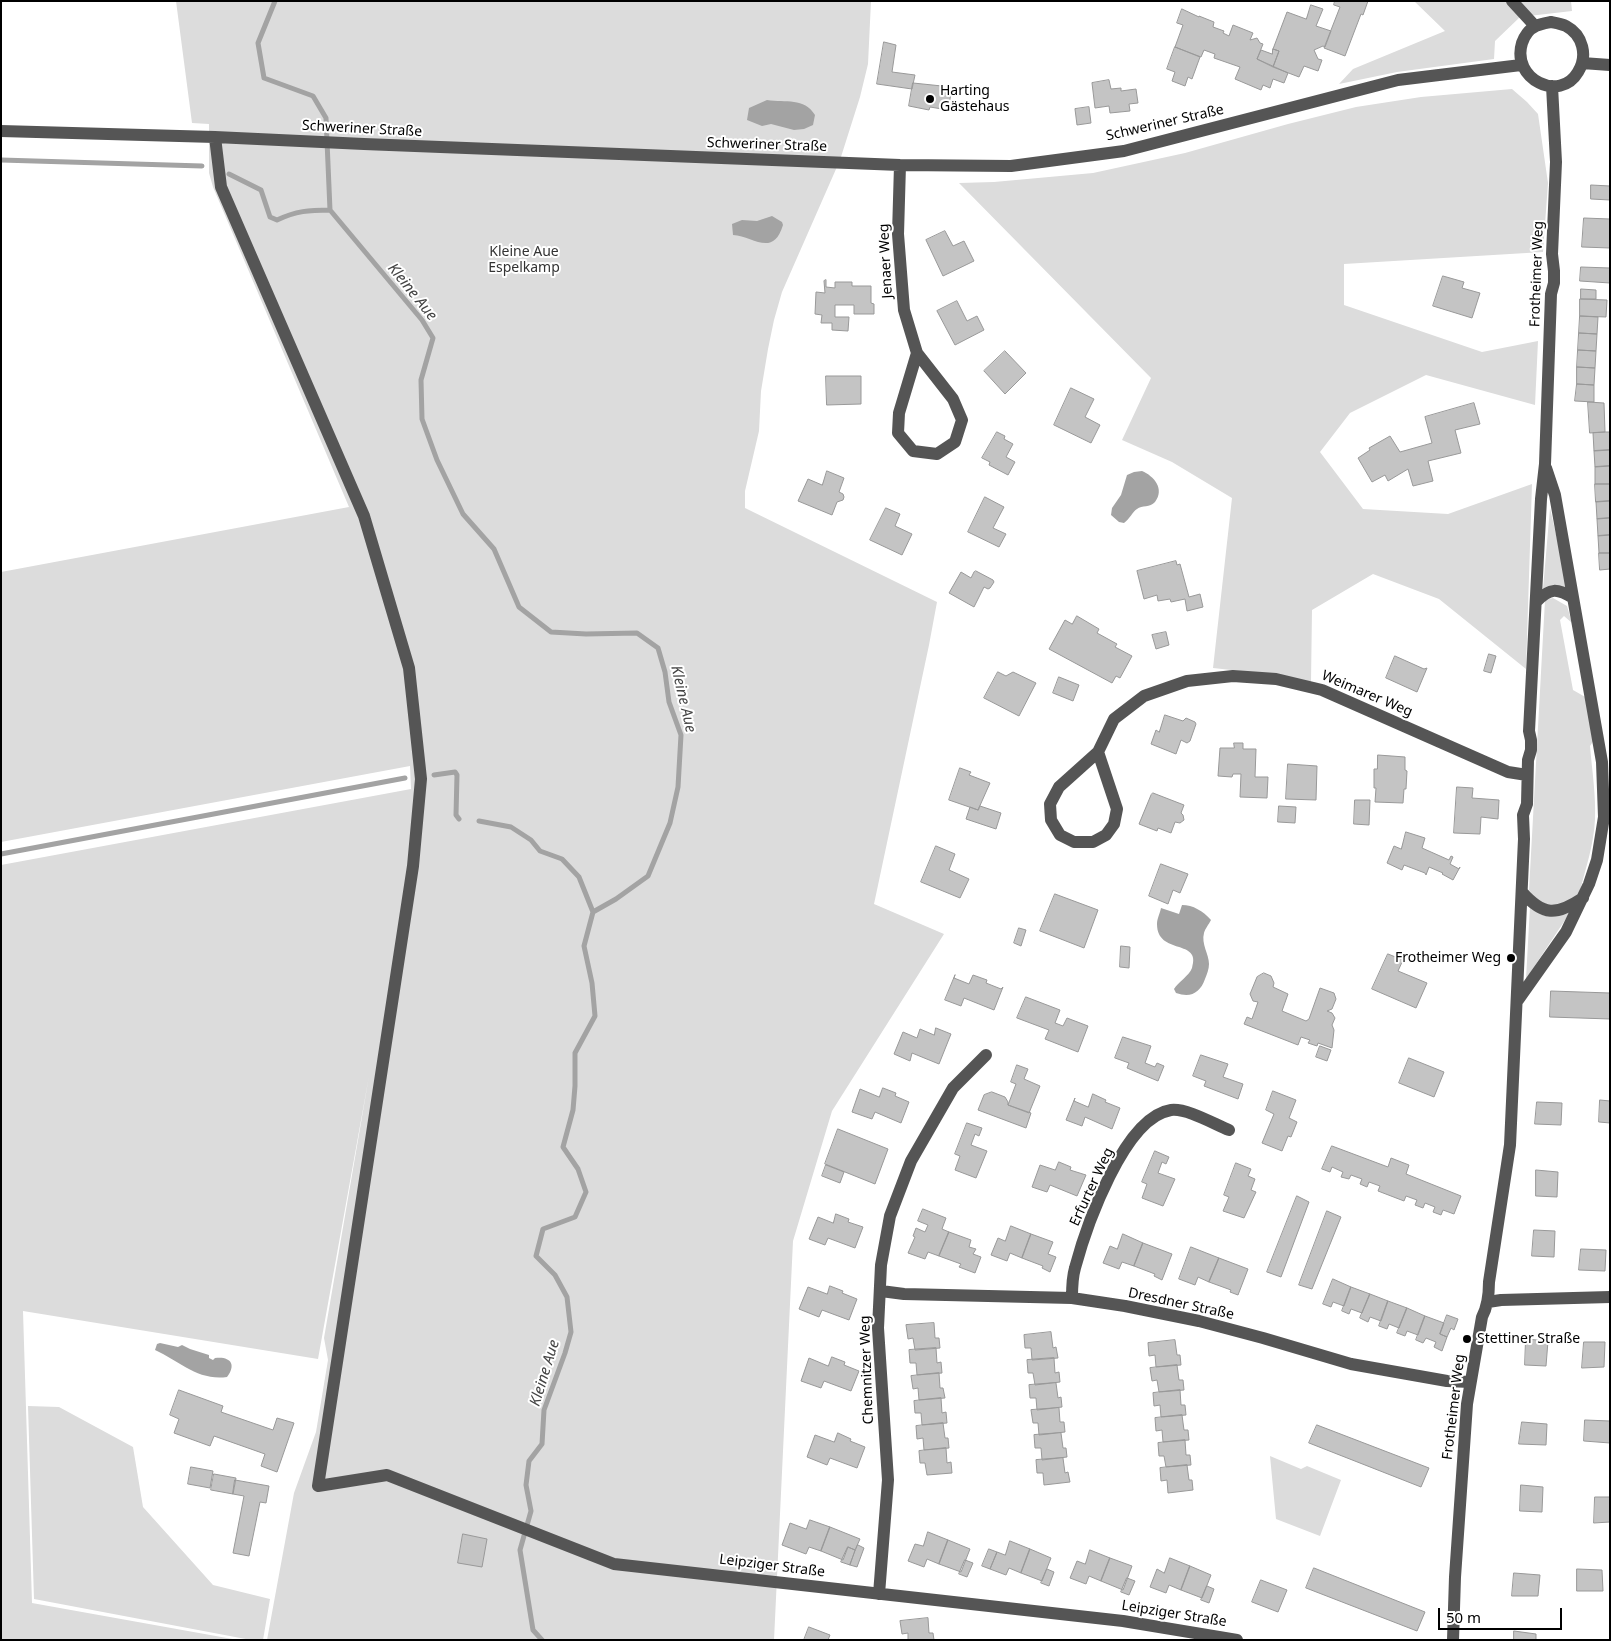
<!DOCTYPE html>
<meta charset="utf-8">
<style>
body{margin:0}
#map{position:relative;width:1611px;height:1641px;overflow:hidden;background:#fff;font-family:"Noto Sans",sans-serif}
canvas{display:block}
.frame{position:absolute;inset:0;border:2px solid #000;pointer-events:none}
.scale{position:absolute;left:1438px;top:1608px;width:124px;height:22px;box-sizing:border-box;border:2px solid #000;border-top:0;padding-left:6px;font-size:15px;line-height:18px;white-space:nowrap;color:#000;-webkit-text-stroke:4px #fff;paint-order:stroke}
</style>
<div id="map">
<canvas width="1611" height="1641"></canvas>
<div class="frame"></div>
<div class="scale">50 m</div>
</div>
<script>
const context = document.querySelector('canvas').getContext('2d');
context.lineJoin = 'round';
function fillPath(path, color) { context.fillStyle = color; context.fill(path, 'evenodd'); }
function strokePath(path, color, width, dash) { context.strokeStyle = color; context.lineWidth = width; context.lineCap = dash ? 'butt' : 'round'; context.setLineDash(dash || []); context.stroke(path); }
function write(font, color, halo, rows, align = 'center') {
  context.font = font + ' "Noto Sans",sans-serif'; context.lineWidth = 4; context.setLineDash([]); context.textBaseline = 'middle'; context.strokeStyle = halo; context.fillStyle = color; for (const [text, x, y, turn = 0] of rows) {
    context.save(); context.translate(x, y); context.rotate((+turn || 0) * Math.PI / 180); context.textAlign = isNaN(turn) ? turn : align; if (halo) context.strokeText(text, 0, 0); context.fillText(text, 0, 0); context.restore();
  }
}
fillPath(new Path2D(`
 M176,1H871L868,64L860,97L840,160L782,292L774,320L768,349L761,391L759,431L745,491V508L937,602L929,645L874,904L944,934L832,1111L793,1241L774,1640H267L294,1493L316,1432L328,1360L324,1338L369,1076L318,1359L23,1311L32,1603L238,1640H1V865L411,789L410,766L1,842V572L349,507L213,187L209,173V124L192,123Z
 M1414,1H1571L1572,11L1520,17L1495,41L1494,59L1397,72L1339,84L1353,69L1445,31Z
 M1512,89L1527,102L1538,114L1548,183L1543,252L1344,264V305L1482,352L1538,341L1535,405L1426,375L1350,413L1320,452L1363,509L1448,514L1532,484L1526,669L1439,599L1373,574L1312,610L1311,682L1277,675L1213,668L1232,498L1172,462L1122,440L1151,378L959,183L994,182L1093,173L1185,153L1288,124L1356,107L1421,97Z
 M1550,508L1568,588L1543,589Z
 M1553,598L1567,606L1572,623L1564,616L1560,620L1573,690L1587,698L1594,740L1590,746C1592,770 1596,795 1595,819C1594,845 1585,870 1579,895C1558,906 1545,914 1529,890L1545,600Z
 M1530,906C1544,921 1554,917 1571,911L1526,979Z
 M28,1406L59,1407L133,1447L143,1507L213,1585L270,1599L263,1640H251L34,1599Z
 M1270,1456L1301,1469L1307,1466L1341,1480L1320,1536L1276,1519Z`), '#dcdcdc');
fillPath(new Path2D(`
 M767,100C786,103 804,97 815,115L813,125L804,129L794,130L771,124L762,126L747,120L749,108Z
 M772,216L782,222L783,225C773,258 753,236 733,235L732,224L742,220L757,221Z
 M1142,471C1154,476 1165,489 1155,502C1150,508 1142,505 1137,509C1132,512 1130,519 1124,523L1119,522L1111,515L1112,508L1121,495L1127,475L1134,472Z
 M1182,905C1193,905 1203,911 1211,920C1209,924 1205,929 1204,933C1201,944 1209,954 1209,964C1209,969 1207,974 1205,979C1200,993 1191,998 1176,993L1174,989C1178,982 1189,976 1192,968C1202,938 1157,956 1157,924C1157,919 1160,913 1161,908L1179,914Z
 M160,1343L178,1347L182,1345L190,1349L209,1355V1358L213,1360L215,1358C230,1356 237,1364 227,1377C198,1381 179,1361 155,1350L157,1344Z`), '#a3a3a3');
strokePath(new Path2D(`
 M275,1L258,43L264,78L313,96L326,118L330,210L422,320L433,338L421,380L422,419L437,460L463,514L494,549L519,607L551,632L586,634L637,633L658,648L665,672L669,702L681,735L678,787L670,823L648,876L616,899L593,912L584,946L592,983L595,1016L575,1053V1086L573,1110L563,1147L578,1169L586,1192L575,1217L543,1229L536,1256L555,1275L567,1297L571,1332L565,1353L544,1410L542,1444L529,1461L526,1485L531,1511L520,1550L533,1630L542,1640
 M1,160L202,166
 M229,174L261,190L270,217L277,220C296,211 309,210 330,210
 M434,775L455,772L457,775L456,815L459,819
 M479,821L511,827L531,840L540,851L562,859L579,877L593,912
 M1,854L405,778`), '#a3a3a3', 5);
const building = new Path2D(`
 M1335,1H1368L1363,15L1361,14L1345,56L1324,48L1340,7L1334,5Z
 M1311,5L1323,9L1316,26L1331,31L1325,47L1323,46L1314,50L1318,59L1322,60L1318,71L1304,66L1299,77L1273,67L1279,51L1273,49L1287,12L1306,19Z
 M1182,9L1199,17V16L1214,22L1213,27L1224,31L1223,33L1229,36L1233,25L1253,33L1250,40L1257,38L1260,43L1263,44L1257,59L1288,73L1284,83L1273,79L1270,88L1263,85L1261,90L1235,79L1240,67L1214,58L1215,54L1204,50L1201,57L1175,47L1183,25L1177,23Z
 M884,42L896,45L892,72L915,75L912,89L877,84Z
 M1175,47L1200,57L1192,79L1188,77L1185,86L1172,81L1175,72L1167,69Z
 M1273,49L1279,51L1273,67L1257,59L1261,50L1272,54Z
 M1109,80L1111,89L1121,88V91L1136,89L1138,103L1129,104L1130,111L1110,113L1109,106L1095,108L1092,83Z
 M913,83L942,86L941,89L951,91L952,88L948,110L930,107L929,110L909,106Z
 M1089,107L1091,123L1077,125L1075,109Z
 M1591,185L1610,186V200L1591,199Z
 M1584,218L1610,219V248L1582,247Z
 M945,231L953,246L964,241L974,261L943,276L926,240Z
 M1581,267L1610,268V283L1580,281Z
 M1443,276L1464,282L1462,288L1480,293L1472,318L1433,306Z
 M826,280V287L835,288V282H852V286H871V303L874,304V314H854V305H835V317H849L848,331L832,330V323H821L822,315L815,314L816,292L825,293L824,281Z
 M1581,289L1596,290V299H1581Z
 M1580,299L1607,300L1606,317L1580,316Z
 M957,301L967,321L977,316L984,330L955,345L937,311Z
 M1580,316L1598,317L1597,334L1579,333Z
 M1579,333L1597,334L1596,351L1578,350Z
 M1578,350L1596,351L1595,368L1577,367Z
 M1005,351L1026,373L1005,394L984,371Z
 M1577,367L1595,368L1594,385L1577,384Z
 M826,376H861V404L827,405Z
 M1577,384L1594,385V402L1575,401Z
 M1071,388L1094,399L1085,417L1100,425L1091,443L1054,425Z
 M1588,402L1604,403L1605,432L1590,433Z
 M1474,403L1480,424L1455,430L1461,453L1428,461L1433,481L1413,486L1408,469L1388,481L1385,475L1372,482L1358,458L1370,450L1369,448L1390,436L1400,452L1432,443L1425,417Z
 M997,432L1005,436L1004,439L1013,444L1006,457L1015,462L1008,475L989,465L990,462L982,458Z
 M1605,432H1610V450L1594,451L1593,433Z
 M1610,450V466L1595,467L1594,451Z
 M1610,466V484H1595V467Z
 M827,471L844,478L839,492L843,494L844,497L843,500L837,502L832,515L798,501L808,479L822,485Z
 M1595,484H1610V501L1596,502Z
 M985,497L1004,507L993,528L1006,534L999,547L968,532Z
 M1610,501V518L1597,519L1596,502Z
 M886,508L900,514L895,526L912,534L902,555L870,540Z
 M1610,518V535L1598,536L1597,519Z
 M1610,535V553H1599L1598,536Z
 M1599,553H1610V569L1600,570Z
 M1176,561L1177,565L1180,564L1189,597L1200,594L1203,607L1187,611L1185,599L1171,602L1170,599L1158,601L1157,595L1144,599L1137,571Z
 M976,571L993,580L994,582L990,588L988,589L984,587L974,607L949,593L961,572L971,578L974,572Z
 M1077,616L1099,629L1097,633L1117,644L1115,647L1132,656L1120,678L1116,676L1112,683L1049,649L1065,620L1072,624Z
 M1166,632L1169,645L1156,649L1152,635Z
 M1489,654L1496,656L1491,673L1484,671Z
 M1395,656L1424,669L1427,668L1417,692L1386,678Z
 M998,672L1006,676L1013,672L1036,683L1019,716L984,698Z
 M1059,677L1079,685L1073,701L1053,693Z
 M1165,715L1183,721L1186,718L1195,722L1196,724L1190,741L1187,743L1181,740L1176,754L1151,744L1156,730L1159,732Z
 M1234,743H1243V749H1256L1255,777H1268L1267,798L1240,797L1241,774H1233L1232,777L1218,776L1220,748H1234Z
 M1378,755L1405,757V770L1407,771L1406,789H1404L1403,803L1375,802L1376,788H1374V769H1377Z
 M1288,764L1317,766L1316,800L1286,799Z
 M960,768L971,772L969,775L990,783L978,810L949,800Z
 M1457,787L1473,788L1472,798L1499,800L1498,819L1481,817L1480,834L1454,833Z
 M1153,793L1184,805L1181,813L1183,815L1184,820L1180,823L1175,822L1171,833L1158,828L1157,831L1139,824L1151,795Z
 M1355,800H1370L1369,825L1354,824Z
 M980,806L1001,813L996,829L966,819L970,807L978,810Z
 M1279,806L1296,807L1295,823L1278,822Z
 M1406,832L1425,838L1422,848L1449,860L1451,856L1453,857L1450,864L1459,869L1460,867L1453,880L1442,874L1443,873L1429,867L1426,875L1425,873L1404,865L1402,870L1387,863L1394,846L1401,849Z
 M936,846L955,854L949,870L969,879L960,898L921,882Z
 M1161,864L1188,874L1180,893L1173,890L1168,904L1149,896Z
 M1055,894L1098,910L1084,948L1040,931Z
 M1019,928L1026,930L1021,946L1014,943Z
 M1121,946L1130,947L1129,968L1120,967Z
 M1388,954L1403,960L1398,971L1427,983L1416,1008L1372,989Z
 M1264,973L1271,976L1274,983L1273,987L1288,994L1282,1011L1306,1021L1309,1019L1320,988L1334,993L1336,999L1332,1009L1327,1011L1332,1013L1335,1018L1332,1025L1334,1030L1332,1048L1318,1043L1317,1046L1308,1043L1310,1040L1301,1037L1298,1045L1244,1024L1247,1017L1252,1019L1258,1002L1253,1001L1250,994L1257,977Z
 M955,975L954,978L969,984L973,975L987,980L986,983L1001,989L1003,987L994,1010L964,998L961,1006L945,1000Z
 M1551,991L1610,993V1019L1550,1017Z
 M1026,997L1060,1010L1055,1023L1063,1026L1067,1018L1088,1026L1078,1052L1045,1039L1049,1030L1017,1018Z
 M936,1028L951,1034L939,1064L912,1053L910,1061L894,1054L903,1032L917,1038L920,1029L934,1035Z
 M1123,1037L1151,1046L1145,1063L1155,1067L1157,1063L1164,1066L1158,1081L1127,1068L1129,1063L1115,1058Z
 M1320,1046L1331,1050L1327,1061L1316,1057Z
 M1201,1055L1228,1064L1223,1077L1243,1084L1238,1099L1204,1086L1206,1081L1193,1076Z
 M1409,1058L1444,1072L1434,1097L1399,1083Z
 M1017,1065L1028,1069L1024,1079L1040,1086L1029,1113L1008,1105L1016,1084L1011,1082Z
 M883,1088L896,1093L895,1096L909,1102L901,1123L875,1112L872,1119L852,1112L860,1089L879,1097Z
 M1273,1091L1296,1100L1289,1118L1297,1122L1291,1137L1288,1136L1282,1151L1262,1143L1274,1114L1266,1110Z
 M992,1092L1005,1097L1008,1102V1105L1031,1113L1026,1128L978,1110L984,1095Z
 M1093,1094L1106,1100L1105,1102L1120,1108L1112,1129L1085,1117L1082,1126L1066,1120L1075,1098L1074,1101L1088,1107Z
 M1600,1100L1610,1101V1123L1599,1122Z
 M1537,1102L1562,1103L1561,1125L1535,1124Z
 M967,1123L982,1128L979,1136L975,1134L971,1145L987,1151L976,1178L955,1170L960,1156L955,1154Z
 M838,1129L888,1149L875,1184L825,1164Z
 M1332,1146L1388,1167L1391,1158L1409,1165L1406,1174L1461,1196L1454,1214L1443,1210L1441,1215L1433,1212L1435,1207L1425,1203L1423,1208L1415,1205L1417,1200L1406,1196L1404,1201L1378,1191L1380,1186L1369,1182L1367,1187L1360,1184L1362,1179L1351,1175L1349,1179L1341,1177L1343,1172L1332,1167L1330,1172L1322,1169Z
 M1155,1151L1169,1157L1166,1164L1162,1162L1158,1173L1175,1179L1163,1206L1142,1198L1147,1184L1142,1182Z
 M1059,1162L1071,1167L1070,1170L1086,1175L1077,1196L1050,1185L1047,1192L1032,1187L1040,1165L1055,1170Z
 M1236,1163L1251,1169L1248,1176L1255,1179L1251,1190L1256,1192L1244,1218L1223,1211L1229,1197L1224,1195Z
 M826,1165L844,1172L840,1183L822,1176Z
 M1536,1170L1558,1172L1557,1197L1536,1196Z
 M1297,1196L1309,1202L1281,1277L1267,1272Z
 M923,1209L946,1218L942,1229L949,1232L939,1256L928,1252L925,1259L908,1253L915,1237L913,1236L916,1228L925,1232L928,1225L918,1221Z
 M1327,1211L1341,1217L1312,1289L1299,1285Z
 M836,1214L849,1219L848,1222L863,1227L855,1248L828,1238L825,1245L809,1239L818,1217L833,1223Z
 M1011,1226L1031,1234L1022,1258L1010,1253L1007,1261L991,1255L998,1238L1005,1241Z
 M1534,1230L1555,1231L1554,1257L1532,1256Z
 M949,1232L971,1240L969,1247L976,1249L973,1254L981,1257L975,1273L959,1267L961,1264L939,1256Z
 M1031,1234L1053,1242L1048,1254L1056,1257L1050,1272L1042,1268L1043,1266L1022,1258Z
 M1123,1234L1143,1243L1134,1266L1122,1262L1119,1269L1103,1263L1110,1246L1117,1249Z
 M1143,1243L1172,1254L1162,1280L1154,1276L1155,1274L1134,1266Z
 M1191,1247L1219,1258L1209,1282L1198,1277L1195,1285L1179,1279Z
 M1581,1249L1606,1250L1605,1271L1579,1270Z
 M1219,1258L1248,1269L1238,1295L1230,1292L1231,1290L1209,1282Z
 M1333,1279L1351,1287L1344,1306L1333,1302L1331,1307L1323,1304Z
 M830,1286L843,1291L842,1293L857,1299L849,1320L822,1310L819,1317L799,1309L808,1287L827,1294Z
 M1351,1287L1370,1294L1362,1313L1351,1309L1349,1314L1342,1311Z
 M1370,1294L1388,1301L1381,1321L1370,1317L1368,1322L1360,1318Z
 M1388,1301L1407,1308L1399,1328L1389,1324L1387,1329L1379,1326Z
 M1407,1308L1425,1316L1418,1335L1407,1331L1405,1336L1397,1333Z
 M1447,1315L1458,1319L1454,1330L1451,1328L1447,1337L1440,1334Z
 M1425,1316L1444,1323L1440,1334L1447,1337L1442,1351L1434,1347L1436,1342L1426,1338L1423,1343L1416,1340Z
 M934,1323L935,1338H939L940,1348L915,1350L913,1338L908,1339L906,1325Z
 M1051,1332L1053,1348L1056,1347L1058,1358L1032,1360L1031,1348H1025L1024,1335Z
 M1526,1339L1548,1341L1546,1366L1525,1365Z
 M1175,1340L1177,1355H1180L1181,1365L1156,1367L1155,1355L1149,1356L1148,1343Z
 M1584,1342H1605L1604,1367L1582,1368Z
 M936,1348L937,1363L941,1362L942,1373L917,1375L916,1363H910L909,1350Z
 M832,1357L845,1362L844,1365L859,1371L851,1391L824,1381L821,1388L801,1381L809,1358L828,1366Z
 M1054,1358L1055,1373L1059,1372L1060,1382L1035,1385L1033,1373H1028L1027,1360Z
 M1177,1365L1179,1380H1183L1184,1390L1159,1392L1157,1380L1152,1381L1150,1368Z
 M939,1373L940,1388H943L945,1398L919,1400L918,1388L913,1389L911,1376Z
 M1056,1383L1058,1398L1061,1397L1062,1407L1037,1410L1036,1398H1030L1029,1385Z
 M179,1390L223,1406L221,1412L273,1430L277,1418L294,1423L277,1472L261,1466L265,1454L214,1436L210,1446L174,1433L179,1419L170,1415Z
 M1180,1390L1181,1405H1185L1186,1415L1161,1417L1160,1405L1154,1406L1153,1393Z
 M941,1398L942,1413L946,1412L947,1423L922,1425L921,1413H915L914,1401Z
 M1059,1408L1060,1422H1064L1065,1432L1039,1435L1038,1423H1033L1031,1410Z
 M1182,1415L1184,1430H1188L1189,1440L1163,1442L1162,1430L1156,1431L1155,1418Z
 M1585,1420L1610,1421V1443L1584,1441Z
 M1522,1422L1547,1424L1546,1445L1519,1444Z
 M943,1423L945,1438H948L949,1448L924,1450L923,1438L917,1439L916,1426Z
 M1317,1425L1429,1468L1421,1487L1309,1443Z
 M838,1433L851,1439L850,1441L865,1447L857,1468L830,1458L827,1465L807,1457L815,1435L834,1442Z
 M1061,1433L1063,1448H1066L1067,1457L1042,1460L1041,1448H1035L1034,1435Z
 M1185,1440L1186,1455H1190L1191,1465L1166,1467L1164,1456H1159L1158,1443Z
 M946,1448L947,1463L951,1462L952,1473L927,1475L925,1463H920L919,1451Z
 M1063,1458L1065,1473L1068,1472L1070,1482L1044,1485L1043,1473H1037L1036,1460Z
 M1187,1465L1189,1480H1192L1193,1490L1168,1493L1167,1480L1161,1481L1160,1468Z
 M191,1467L213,1471L210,1488L188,1484Z
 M214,1474L236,1478L233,1494L211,1490Z
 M235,1480L269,1486L266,1503L260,1502L249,1556L233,1553L244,1496L233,1494Z
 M1521,1485L1543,1487L1542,1512L1520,1511Z
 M1595,1497H1610V1522L1594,1523Z
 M810,1520L830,1527L821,1551L809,1547L806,1554L782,1545L790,1523L806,1529Z
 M830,1527L860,1539L855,1550L848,1547L843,1560L821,1551Z
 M928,1532L948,1540L939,1564L927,1559L924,1567L908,1561L915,1544L923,1546Z
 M463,1534L487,1539L482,1567L458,1563Z
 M948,1540L970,1549L961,1572L939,1564Z
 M1010,1541L1030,1549L1021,1573L1009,1568L1006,1575L990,1569L997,1552L1005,1555Z
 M858,1545L864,1548L857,1567L850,1565Z
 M848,1547L855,1550L850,1565L841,1562Z
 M989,1549L997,1552L990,1569L982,1566Z
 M1030,1549L1051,1558L1042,1581L1021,1573Z
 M1090,1550L1110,1558L1101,1581L1089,1576L1086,1584L1070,1578L1077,1561L1085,1564Z
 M1110,1558L1132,1566L1123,1590L1101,1581Z
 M1170,1558L1190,1566L1181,1590L1169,1585L1166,1593L1150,1587L1157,1569L1164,1573Z
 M965,1560L973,1563L967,1577L959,1574Z
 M1190,1566L1211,1575L1202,1598L1181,1590Z
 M1314,1568L1425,1612L1417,1631L1306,1588Z
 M1047,1569L1054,1572L1049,1586L1041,1583Z
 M1577,1569L1602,1570L1603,1591H1577Z
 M1514,1573L1540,1575L1538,1596H1512Z
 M1127,1578L1135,1581L1129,1595L1121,1592Z
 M1261,1580L1287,1590L1278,1612L1252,1602Z
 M1207,1586L1214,1589L1209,1603L1201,1600Z
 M928,1618L929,1633H933L934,1640H908V1633L902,1634L900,1621Z
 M809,1627L830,1635L828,1640H804Z
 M1514,1631L1536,1634V1640H1514Z`);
fillPath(building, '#c4c4c4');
strokePath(building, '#999', 1);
strokePath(new Path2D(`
 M1512,1L1535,26
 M1551,22C1556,23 1562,24 1566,26C1583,35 1588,56 1578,72C1560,103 1511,79 1522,43C1524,37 1529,29 1536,26C1540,24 1546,23 1551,22Z
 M1582,63L1610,65
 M1,131L215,137L364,144L900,165L1011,166L1124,151L1398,80L1521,65
 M215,137L221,187L364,516L409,668L421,779L413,866L318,1486L387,1475L614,1564L1123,1621L1237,1640
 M900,165L898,234L904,310L917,353L899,413L898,433L913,451L937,454L955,442L962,420L953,399L917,353
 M1537,601C1550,588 1557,588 1573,598
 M1098,752L1117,809L1114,824L1106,835L1093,842H1074L1060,835L1051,820L1050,804L1059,787L1098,752L1114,719L1144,696L1187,681L1233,676L1276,679L1322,690L1508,772L1527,775
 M1522,892C1543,916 1556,916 1583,898
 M1518,1000L1566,932L1589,884L1597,860L1604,817L1602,762L1555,495L1546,468
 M881,1291L904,1294L1072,1298L1125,1306L1199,1321L1263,1338L1351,1364L1447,1381L1470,1382
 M1072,1298C1072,1288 1072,1278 1075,1268C1086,1227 1124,1117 1171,1110C1187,1108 1214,1124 1229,1130
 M1488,1302L1501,1300L1610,1297
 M879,1594L888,1480L878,1328L881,1265L890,1216L911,1161L953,1088L986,1055
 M1453,1640L1455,1577L1467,1404L1482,1317C1488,1306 1489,1295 1489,1282L1510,1145L1524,839L1523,815L1527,804L1528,760L1531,750V740L1529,731L1541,499L1545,464L1551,294L1554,283V271L1552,254L1556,162L1552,86`), '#555', 12);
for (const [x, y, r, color] of [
 [930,99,5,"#000"],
 [1511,958,5,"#000"],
 [1467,1339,5,"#000"]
]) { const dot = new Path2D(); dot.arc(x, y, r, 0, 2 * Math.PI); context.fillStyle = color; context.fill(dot); strokePath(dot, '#fff', 2); }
write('14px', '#000', '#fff', [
 ["Harting",940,91],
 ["Gästehaus",940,107],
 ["Frotheimer Weg",1501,958,"right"],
 ["Stettiner Straße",1477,1339]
], 'left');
write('14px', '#000', '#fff', [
 ["Schweriner Straße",1165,123,-13],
 ["Schweriner Straße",362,129,3],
 ["Schweriner Straße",767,145,2],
 ["Jenaer Weg",886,261,-93],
 ["Frotheimer Weg",1537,274,-88],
 ["Weimarer Weg",1367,694,23],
 ["Erfurter Weg",1092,1187,-65],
 ["Dresdner Straße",1181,1304,12],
 ["Chemnitzer Weg",867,1370,-92],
 ["Frotheimer Weg",1454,1407,-83],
 ["Leipziger Straße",772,1566,7],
 ["Leipziger Straße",1174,1614,9]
]);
write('14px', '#333', '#fff', [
 ["Kleine Aue",524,252],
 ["Espelkamp",524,268]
]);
write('italic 15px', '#444', '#fff', [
 ["Kleine Aue",412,292,51],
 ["Kleine Aue",683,699,77],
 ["Kleine Aue",545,1373,-73]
]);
</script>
